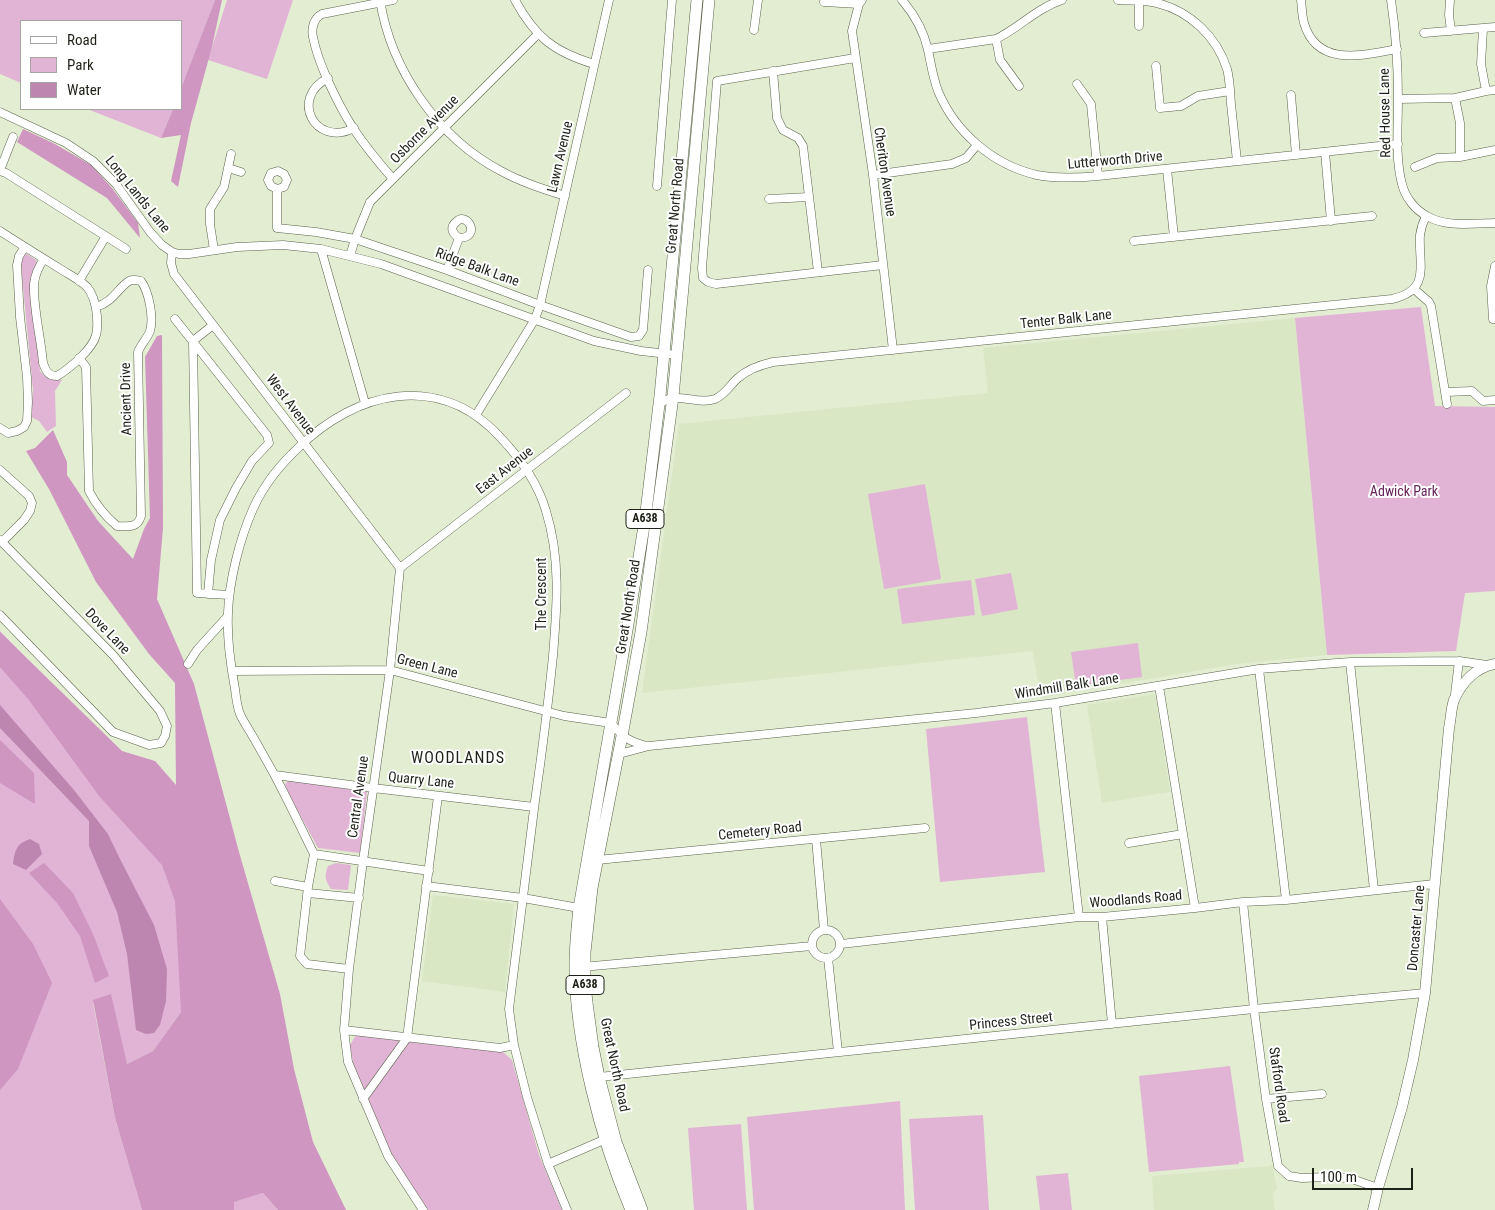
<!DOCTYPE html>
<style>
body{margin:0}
#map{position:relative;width:1495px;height:1210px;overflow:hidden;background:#e2edd2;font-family:"Roboto Condensed",sans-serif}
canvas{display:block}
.legend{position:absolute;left:20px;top:20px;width:162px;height:90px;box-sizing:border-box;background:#fff;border:1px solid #a5a6a2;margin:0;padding:6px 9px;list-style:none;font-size:15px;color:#1d2117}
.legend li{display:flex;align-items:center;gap:10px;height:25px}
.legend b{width:25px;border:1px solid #a5a6a2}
.scale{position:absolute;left:1312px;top:1168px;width:101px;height:22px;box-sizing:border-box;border:2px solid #1d2117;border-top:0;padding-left:6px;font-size:15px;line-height:18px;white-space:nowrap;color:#1d2117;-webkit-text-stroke:4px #fff;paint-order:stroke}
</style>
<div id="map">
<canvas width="1495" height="1210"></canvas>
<ul class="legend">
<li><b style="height:6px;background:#fff"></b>Road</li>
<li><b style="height:14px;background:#e1b4d6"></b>Park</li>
<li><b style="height:14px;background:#bd86b1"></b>Water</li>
</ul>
<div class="scale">100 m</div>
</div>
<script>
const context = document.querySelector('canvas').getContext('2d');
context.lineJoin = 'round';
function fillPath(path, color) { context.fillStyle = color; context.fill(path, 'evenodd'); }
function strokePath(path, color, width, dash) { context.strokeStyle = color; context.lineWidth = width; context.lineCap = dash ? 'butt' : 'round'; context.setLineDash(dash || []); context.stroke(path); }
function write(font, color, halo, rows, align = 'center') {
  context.font = font + ' "Roboto Condensed",sans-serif'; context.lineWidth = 4; context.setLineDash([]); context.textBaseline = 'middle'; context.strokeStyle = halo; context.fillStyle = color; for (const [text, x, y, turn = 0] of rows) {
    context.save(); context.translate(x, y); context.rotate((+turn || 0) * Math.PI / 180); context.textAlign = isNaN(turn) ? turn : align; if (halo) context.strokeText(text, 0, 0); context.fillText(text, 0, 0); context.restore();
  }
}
fillPath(new Path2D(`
 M1295,318L1327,655L1236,664L1040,698L1033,651L642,693L679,424L988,393L983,348Z
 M1155,694L1170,792L1102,803L1087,705Z
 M433,895L514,904L505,992L422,981Z
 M1272,1164L1277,1188L1273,1194L1275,1210H1154L1152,1176L1269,1166Z`), '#d9e7c4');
fillPath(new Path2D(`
 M0,0H215L181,88V21H21V83L0,74Z
 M227,0H293L267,79L208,60Z
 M87,109H173L161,138Z
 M27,254L36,260L37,263L31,282L40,371L46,377L62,380L55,391L56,426L47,432L39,421L31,417L33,390L21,266L23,256Z
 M1421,307L1435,406L1495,407V591L1465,593L1456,651L1327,655L1295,318Z
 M925,484L941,579L884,589L868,494Z
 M1011,573L1018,609L982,616L975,579Z
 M971,580L975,615L902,624L897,589Z
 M0,631L186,822L181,1012L153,1051L127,1064L93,1003L115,1118L142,1210H0Z
 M1138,643L1142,677L1076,686L1071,652Z
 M1027,717L1045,872L940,882L926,729Z
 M289,780L367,792L360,853L318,848L288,793L285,784Z
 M336,863L351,865L348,890L331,889C325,880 324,876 328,866Z
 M356,1035L503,1052L512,1060L539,1155L562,1210H428L392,1155L368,1104L353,1063L350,1045Z
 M1230,1066L1244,1162H1239V1164L1149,1172L1139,1076Z
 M900,1101L905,1210H754L747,1117Z
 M983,1115L989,1210H915L909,1119Z
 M741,1124L747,1210H694L688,1128Z
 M1068,1173L1072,1210H1040L1036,1176Z
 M263,1193L278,1210H234L233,1202Z`), '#e1b4d6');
fillPath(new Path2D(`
 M215,0H222L212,47L191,123L178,187L171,181L181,135L161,138L173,109H181V88Z
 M23,129L55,144L91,165L112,188L138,223L140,238L107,198L17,142Z
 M162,335L163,528L157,599L194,684L239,852L280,994L294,1069L313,1142L346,1210H278L263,1193L234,1202V1210H142L115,1118L93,1000L111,994L127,1064L153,1051L181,1012L175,901L162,865L100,797L28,699L0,667V632L122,751L155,761L176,785L175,683L149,654L96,582L49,489L26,451L35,448L53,430L67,462V475L98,521L133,559L144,529L150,518L145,357L157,336Z
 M0,740L34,773L35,804L0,783Z
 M44,863L73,893L93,934L109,976L95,983L80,936L57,903L29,873Z
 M0,899L33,944L52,983L18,1069L0,1090Z`), '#ce96c1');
fillPath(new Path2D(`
 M0,705L74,790L108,834L120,859L154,925L167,969L166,1001L160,1025L154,1033L146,1034L136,1030L127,954L117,912L89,846V821L0,728Z
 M30,839L39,844L42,854L26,870L13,864C15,850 16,844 30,839Z`), '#bd86b1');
const minor = new Path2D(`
 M380,0C391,70 438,138 501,171C521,182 543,189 565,196
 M515,0C535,37 554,52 594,64
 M862,0L859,4L852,31L873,175L893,350
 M902,0C914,14 924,32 928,50C931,64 933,78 938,91C955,132 993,165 1037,175C1057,179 1077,178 1098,176L1398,144
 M1118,0C1131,1 1144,0 1157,3C1190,11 1217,37 1227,69C1230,80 1230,92 1231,104C1233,123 1235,142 1237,161
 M1301,0C1302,8 1302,16 1304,23C1317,68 1363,55 1397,49
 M1391,0C1396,33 1398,66 1398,100C1398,126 1395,158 1402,184C1405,197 1415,210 1427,216C1447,228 1473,223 1495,223
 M1450,0L1449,15L1451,31
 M1139,1V26
 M824,2L859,4
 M1483,29L1481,64L1486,91
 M754,30L758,0
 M1424,33L1495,27
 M996,39L1000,60L1019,86
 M928,49L996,39C1019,28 1037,8 1062,0
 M855,58L717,81L702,268L703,278L708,282L716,284L883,265
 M1156,66L1160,108L1181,106L1198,96L1230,91
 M773,71L777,118L783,130L798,138L803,146L818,272
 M328,78C289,98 315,148 354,128
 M1077,84L1091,104L1098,176
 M1291,95L1296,155
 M1455,98L1460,123V157
 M1398,99L1455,98L1486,91L1495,90
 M0,112L66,143L93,161L116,184L150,232L162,245L172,252L179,254H189L237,247L283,245L321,249L381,264L594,341L641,351L677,355
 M1325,152L1331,221
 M1415,167L1437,158L1460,157L1495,150
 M228,168L241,172
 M1167,169L1174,237
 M0,170L13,137
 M0,171L6,173L126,249
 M873,175L952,164L966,158L977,145
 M393,179C379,163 365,146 353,128C338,104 318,64 313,37C311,28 314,18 322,14L393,0
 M657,186L672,0
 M277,189L271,186L268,180L271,173L278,171L284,174L287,180L284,187L277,189V228L316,232L355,239L447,270L540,305L631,337L639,336L643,330L648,270
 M769,199L809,197
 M0,231C20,244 41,257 62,270C70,275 80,280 87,287C94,295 96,306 97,316C97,322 98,329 96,335C93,349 69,369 57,376C48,376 46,371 43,363C41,339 33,307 34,284C35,275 39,266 44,259
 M1134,241L1372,216
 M321,249L365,403
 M214,250L210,224V209L224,187L231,154
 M172,252L171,263L174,274L400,568
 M350,256L355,239L370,202L538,34
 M1495,266L1491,286L1493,319H1495
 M447,270L459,238C453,234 449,228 456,222C467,210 482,238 459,238
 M79,281L106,236
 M1414,289L1429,302L1431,306L1447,404
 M175,319L267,435L269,443L252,461L236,488L220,520L211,560L208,594
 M213,325L193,341L197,593L229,595
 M79,358L86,367L89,491C96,505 105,516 117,526C128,526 137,529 141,516L138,352C141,344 147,339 150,331C154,318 149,292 141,281C137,280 133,279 129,281C117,289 113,302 96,307
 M1446,392L1472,391L1483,401L1495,400
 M659,405C674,389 696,406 715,399C725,395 730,385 738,378C748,369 760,365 773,362L1392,299C1432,290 1418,264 1420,235C1421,228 1423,222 1426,216
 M476,415L535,319L540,305L609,0
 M0,428L8,433L17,431L24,427L27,421L28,402L27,377L20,317L17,265L19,256L25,247
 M0,470L29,496L32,503L30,511L24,520L2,542
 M0,540L113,655L160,711L167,726L165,736L161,743L149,745L113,732L0,615
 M400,568L390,670L363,861L349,969L344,1030L348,1062L388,1156L423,1210
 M400,568L626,393
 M1350,662L1374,890
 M188,664L197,650L227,617
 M1259,669L1286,900
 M232,671L390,670L564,716L611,723C624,738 628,741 647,746
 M1159,686L1195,908
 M1455,694L1459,661
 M1055,703L1079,917
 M619,754L649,746L976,713L1055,703L1259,669L1350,662L1459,661L1487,665
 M275,775L373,788L534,807
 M816,839L824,930
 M1129,843L1183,834
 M314,854C301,828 288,800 274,774C266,760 258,745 249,730C246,725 242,719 240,714C236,704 236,693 234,683C230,661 227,635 228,613C229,581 240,538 253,509C263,486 280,465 298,448C356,391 439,371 500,437C520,458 538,483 546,511C561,559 557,607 553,656C548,705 542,753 535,801C526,870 518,940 509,1009L514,1045L527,1097L548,1164L567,1210
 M314,854L308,887L300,956L307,964L349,969
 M314,854L429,871
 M597,860L925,828
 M275,881L308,887
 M426,886L523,898L579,908
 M308,893L359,898
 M1243,902L1254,1009L1266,1099L1278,1166L1289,1176L1302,1178L1325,1177L1349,1178L1378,1188
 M1102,917L1112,1024
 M812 944a14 14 0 1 1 28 0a14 14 0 1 1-28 0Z
 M841,944L1079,917H1102L1195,908L1243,902L1286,900L1434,884
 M828,958L838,1052
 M582,967L812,946
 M344,1030L500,1048L514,1045
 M599,1077L1254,1009L1425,993
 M363,1099L407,1038L438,796
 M1266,1099L1322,1094
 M548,1164L606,1139`);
const major = new Path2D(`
 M1373,1210L1378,1188L1402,1107L1413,1060L1425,993L1449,728C1451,719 1451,708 1454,700C1461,683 1476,667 1495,664`);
const highway = new Path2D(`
 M631,1210C601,1140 575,1041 575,965C575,946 577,927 579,908L627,630L645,520L660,396L697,0
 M642,1210L616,1142L599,1077L593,1047L587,1003L585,984V952L592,888L622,736L641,632L673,397L709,0`);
strokePath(minor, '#5a634b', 9);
strokePath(major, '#5a634b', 11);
strokePath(highway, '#5a634b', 12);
strokePath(minor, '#fff', 8);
strokePath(major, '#fff', 10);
strokePath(highway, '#fff', 11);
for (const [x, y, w] of [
 [645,519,38],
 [585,985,38]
]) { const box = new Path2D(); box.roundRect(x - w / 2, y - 9.5, w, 19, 4); context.fillStyle = '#fff'; context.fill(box); strokePath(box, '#1d2117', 1); }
write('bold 12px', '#1d2117', null, [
 ["A638",645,519],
 ["A638",585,985]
]);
write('14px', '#1d2117', '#fff', [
 ["Red House Lane",1386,113,-91],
 ["Osborne Avenue",425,130,-45],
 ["Lawn Avenue",561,157,-77],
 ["Lutterworth Drive",1115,161,-5],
 ["Cheriton Avenue",884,172,82],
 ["Long Lands Lane",137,195,51],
 ["Great North Road",676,206,-85],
 ["Ridge Balk Lane",477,268,20],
 ["Tenter Balk Lane",1066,320,-6],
 ["Ancient Drive",127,399,-91],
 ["West Avenue",290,405,53],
 ["East Avenue",505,471,-38],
 ["The Crescent",542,594,-90],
 ["Great North Road",629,607,-81],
 ["Dove Lane",107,632,46],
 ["Green Lane",427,667,14],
 ["Windmill Balk Lane",1067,687,-9],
 ["Quarry Lane",421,781,6],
 ["Central Avenue",359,797,-82],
 ["Cemetery Road",760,832,-6],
 ["Woodlands Road",1136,900,-5],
 ["Doncaster Lane",1417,928,-85],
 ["Princess Street",1011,1022,-6],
 ["Great North Road",614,1065,78],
 ["Stafford Road",1278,1085,82]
]);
write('14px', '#65245a', '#fff', [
 ["Adwick Park",1404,492]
]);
context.letterSpacing = '1px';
write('16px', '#1d2117', '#fff', [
 ["WOODLANDS",458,759]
]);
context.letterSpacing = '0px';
</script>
